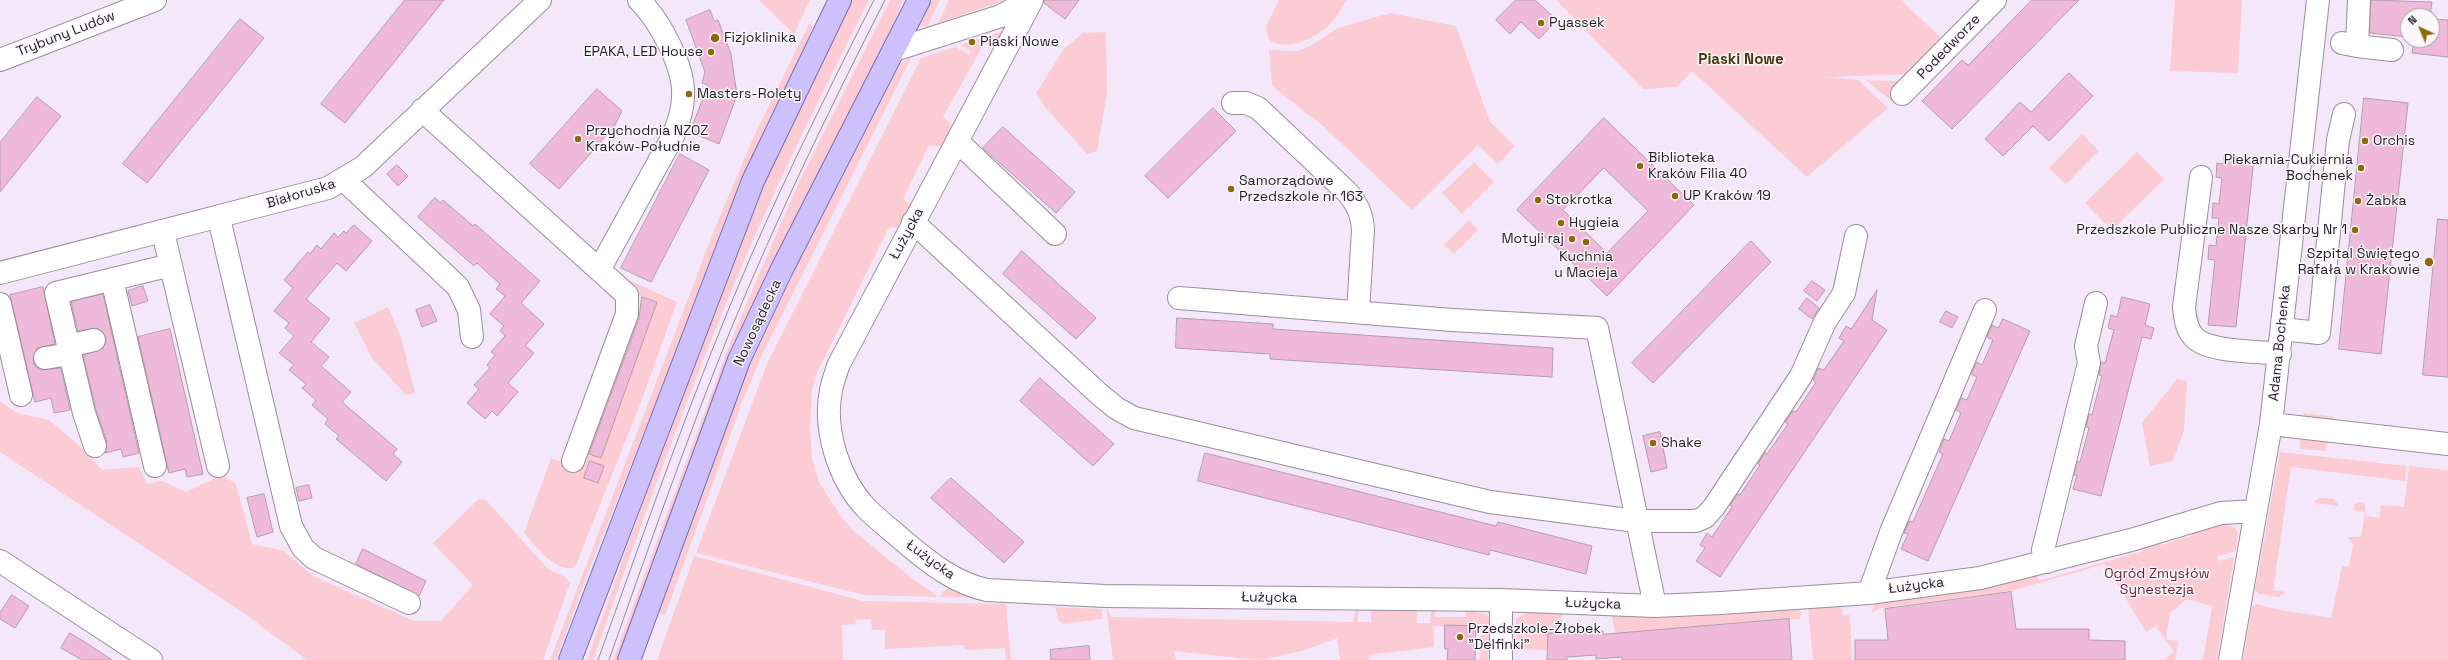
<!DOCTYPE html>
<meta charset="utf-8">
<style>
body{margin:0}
#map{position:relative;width:2448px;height:660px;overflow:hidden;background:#f5e7fa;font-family:"Space Grotesk",sans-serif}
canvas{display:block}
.north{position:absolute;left:2400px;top:8px;width:40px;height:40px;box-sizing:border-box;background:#fbf8fc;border:1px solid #a4a0a6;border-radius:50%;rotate:316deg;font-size:11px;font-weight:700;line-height:16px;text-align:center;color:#221d24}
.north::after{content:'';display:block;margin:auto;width:14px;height:18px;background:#8d690b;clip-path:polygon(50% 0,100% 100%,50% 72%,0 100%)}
</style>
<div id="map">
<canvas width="2448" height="660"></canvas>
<div class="north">N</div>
</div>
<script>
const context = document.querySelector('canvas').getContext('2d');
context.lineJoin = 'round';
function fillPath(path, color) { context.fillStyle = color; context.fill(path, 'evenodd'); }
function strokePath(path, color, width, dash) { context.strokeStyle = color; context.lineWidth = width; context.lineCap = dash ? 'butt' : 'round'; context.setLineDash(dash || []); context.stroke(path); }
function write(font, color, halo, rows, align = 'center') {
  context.font = font + ' "Space Grotesk",sans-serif'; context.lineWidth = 3; context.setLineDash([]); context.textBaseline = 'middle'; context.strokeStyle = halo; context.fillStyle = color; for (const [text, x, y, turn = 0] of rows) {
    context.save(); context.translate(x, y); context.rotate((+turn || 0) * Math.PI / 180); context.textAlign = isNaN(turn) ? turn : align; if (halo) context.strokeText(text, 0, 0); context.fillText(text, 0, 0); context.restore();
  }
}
fillPath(new Path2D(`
 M759,0H810L794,34Z
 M851,0H869C826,85 784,169 746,256C689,389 641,525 593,660H587C643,503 698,345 760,190C786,125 820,63 851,0Z
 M890,0H903L885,46L619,660H613L733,335L799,182Z
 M932,0H940L927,26L919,27Z
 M949,0H1006L938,23Z
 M1279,0H1347C1342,7 1338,15 1333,21C1319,37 1287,54 1268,39L1266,26Z
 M1556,0H1901L1945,42L1912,74L1826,77L1858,80L1888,108L1807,177L1692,71L1677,87L1643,89Z
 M2175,0H2242L2238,73L2170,71Z
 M1390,13L1456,26L1490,122L1515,146L1498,164L1478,145L1412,210L1323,126L1272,86L1269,50L1297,51L1310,46L1338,28Z
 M809,24L813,25L805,47L766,125L722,228L665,380L589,570L556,660H550L715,228L754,136Z
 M1006,30L1000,40L985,42L943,117L953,126L942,147L929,145L903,199L912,207L901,228L889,227L816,375L812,392L810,429L812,458L819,482L842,518L855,532L909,576L936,595L935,597L864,595L696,553L767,364L921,58L956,47L969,55L971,51L960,45Z
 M1106,32L1107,93L1097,151L1087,154L1046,108L1036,93L1064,49L1083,33Z
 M912,56L761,357L743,400L665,615L658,613L746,373L795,270L900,65Z
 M1866,80L1909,82L1900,100L1895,104Z
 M2082,134L2099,151L2066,184L2049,168Z
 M2137,152L2164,179L2112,230L2085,203Z
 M1474,162L1494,182L1462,214L1442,193Z
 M1469,220L1478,230L1454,254L1444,245Z
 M606,264L626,279L677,302L641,402L576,565L574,568C552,571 537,547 524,533L551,458L579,468L585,452L601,457L657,302L638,295Z
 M388,307L401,337L415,393L406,395L372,358L354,323Z
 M2177,379L2187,381L2184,430L2173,461L2150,466L2142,423Z
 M0,401L17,413L49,420L82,448L102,470L139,467L147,484L162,481L186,492L222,475L236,484L252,544L284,551L313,576L414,621H441L473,585L433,543L479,499L486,500L547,568L565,577L570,583L543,660H307L245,614L0,452Z
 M2304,413L2335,417L2328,423L2303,420Z
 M2300,436L2327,439L2326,451L2300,449Z
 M2280,452L2407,466L2405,481L2291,467L2273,590L2286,592L2279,597L2259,594L2255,590Z
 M2409,466L2448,470V660H2243L2252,607L2256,604L2280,610L2331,618L2342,566L2349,567L2353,545L2348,537H2361L2365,512L2354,510V506L2358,502L2365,503L2366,516L2379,518L2381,505L2404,507Z
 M2321,498L2334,499L2339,506L2314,503L2316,500Z
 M2226,520L2227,524L2235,528L2238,533L2236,551L2218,556V561L2234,557L2217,660H2203L2212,606L2187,599L2170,613L2166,639L2178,641L2175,660H2164L2174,652L2156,626L2146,632L2105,564L2011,591L1881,608L1871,613L1875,601L2037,574L2039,581L2143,551L2141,544L2159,539L2161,545L2191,536L2190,530Z
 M694,556L863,601L1006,604L1011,660H1006L1005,648L965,650L964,645L885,649V630H872L871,619L855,620L856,624L842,625L843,660H657Z
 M947,588L983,598L940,597Z
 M1841,603L1842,616L1850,615L1852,660H1813L1808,610L1811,606Z
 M1106,606L1111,617L1353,622L1356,609H1358V622H1371V610L1417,611V623H1430L1431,611H1435V617H1466V611L1487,614L1494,629L1489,630L1488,660H1480L1481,627L1433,626L1434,647L1368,655L1369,660H1340L1337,638L1302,651L1259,660L1174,651L1176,660H1113Z
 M1796,606L1801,612L1800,619L1615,633L1612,616Z
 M1055,607L1102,609V619L1063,624L1058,619Z
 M1528,612L1561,613L1566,652L1516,648V618Z`), '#fbccd3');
const building = new Path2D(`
 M405,0H444L345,123L321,104Z
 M1044,0H1079L1065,19L1044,3Z
 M1516,0H1535L1557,20L1539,39L1521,22L1510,34L1496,20Z
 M2032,0H2079L1952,129L1922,101L1962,60L1968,65Z
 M2371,0L2432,2L2430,16H2408V37L2370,33Z
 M710,10L714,21L718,20L731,54L737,95L719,144L690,132L708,85L702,83L705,72L686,20Z
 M240,19L264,38L147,183L123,164Z
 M2432,19L2448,20V57L2412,53L2414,40H2432Z
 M2069,73L2093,96L2049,141L2033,126L2003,156L1985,139L2020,102L2031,112Z
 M597,89L622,111L614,127L559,189L530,164Z
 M37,97L61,116L0,192V143Z
 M2364,98L2408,103L2381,354L2339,349Z
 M1213,108L1236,131L1168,198L1145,176Z
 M1604,118L1694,205L1607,296L1517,210ZM1604,168L1648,211L1607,253L1563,210Z
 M1003,127L1075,192L1056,213L983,148Z
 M680,154L709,170L651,282L621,268Z
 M2224,155L2254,158L2236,327L2208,325L2215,260L2208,259L2209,245L2216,246L2219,218H2212L2213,203L2219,204L2222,178L2216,177L2217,163L2223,164Z
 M397,165L408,176L398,186L387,174Z
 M435,198L441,203L443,200L473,226L475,224L540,281L521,303L544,324L525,346L534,353L508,383L518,392L497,416L492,411L485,419L467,403L479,389L474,385L490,368L487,365L495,355L491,352L505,336L500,331L504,326L490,314L505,296L496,289L500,284L477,263L474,266L418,217Z
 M2438,219L2448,220V377L2423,375Z
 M354,225L372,241L346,271L337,263L306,299L330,319L311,342L329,357L321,366L351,392L342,402L397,449L393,454L402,462L386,481L336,439L339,436L325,424L328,419L312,405L316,400L302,388L306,384L289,370L294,365L279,353L294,336L285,328L289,323L274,311L293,288L284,280L308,252L310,254L317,245L321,249L334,233L338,237L344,231L346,233Z
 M1751,241L1771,262L1653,383L1632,363Z
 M1022,251L1096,318L1076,339L1003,274Z
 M1812,281L1825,290L1817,301L1804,291Z
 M143,286L148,301L132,306L128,291Z
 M43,287L55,344L37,348L33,360L35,366L41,370L61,368L70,410L54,413L51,398L35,402L10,295Z
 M1877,290L1872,320L1887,330L1720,577L1696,561L1705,548L1700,545L1707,533L1712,537L1732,507L1730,505L1738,494L1740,495L1760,465L1758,464L1765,452L1767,454L1788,424L1785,422L1793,411L1796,412L1816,382L1813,380L1818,368L1824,370L1844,341L1839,338L1846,326L1851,329Z
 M103,294L139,453L123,457L121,449L105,453L107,442L96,410L83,355L102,349L106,343V337L97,328L78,331L71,302Z
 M642,297L657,302L601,458L589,454L639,318Z
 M2122,297L2150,304L2145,325L2154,328L2151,339L2142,337L2101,496L2073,489L2077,475H2074L2078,461L2080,462L2089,428L2086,427L2089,414L2092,415L2102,376L2099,375L2101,362L2105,363L2114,330L2108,328L2111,315L2117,317Z
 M1807,298L1819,308L1812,319L1799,309Z
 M430,305L437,321L422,327L416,310Z
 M1946,311L1958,317L1952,328L1940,322Z
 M1177,318L1273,324V329L1553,348L1552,377L1270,359V354L1176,348Z
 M2003,319L2030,331L1928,561L1901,549L1908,534L1904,533L1909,521L1913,522L1943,454L1939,452L1944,439L1949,441L1961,413L1956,410L1961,398L1967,400L1977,377L1971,374L1977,362L1982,365L1993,340L1987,337L1992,325L1998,328Z
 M170,329L203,474L187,477L185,469L169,473L138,337Z
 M1040,378L1114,444L1093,466L1020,401Z
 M1660,432L1667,468L1651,472L1643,436Z
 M1205,453L1496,526L1498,522L1592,546L1586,574L1490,550L1489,555L1198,481Z
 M590,461L604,466L598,483L584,478Z
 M951,478L1024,542L1004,563L931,498Z
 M309,485L312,498L299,501L296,488Z
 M264,494L273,532L257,537L247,498Z
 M363,549L426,581L419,596L356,564Z
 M2011,592L2016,629H2089V640L2125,641V660H1855V640H1888L1885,609Z
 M12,595L29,606L15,628L0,619V613Z
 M1789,619L1792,660H1622V657L1596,659V655L1567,657V660H1547L1548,633L1578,634L1603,631V634Z
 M1445,625L1476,626L1475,660H1447L1448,649H1445Z
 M70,633L88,644L112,660H82L61,648Z
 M1089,646L1090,660H1051L1050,650Z`);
fillPath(building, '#efb9da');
strokePath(building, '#b39eaa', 1);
const minor = new Path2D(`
 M1032,0L839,364C836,372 833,381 831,390C823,430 839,480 867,509C879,521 894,532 906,543C931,564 955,583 987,590L1105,596L1501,600L1655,606L1721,603L1869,593L1980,578L2131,540L2221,513L2256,511
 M2342,43L2357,46L2359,0
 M2357,46L2392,50
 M894,50L1001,16L1030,0
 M0,60L155,0
 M1902,94L1995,0
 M1233,103H1246L1258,108L1348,193C1358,206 1362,214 1363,230L1358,312
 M422,110L627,295V314L573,461
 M957,141L1055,234
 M2201,177L2184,307C2185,317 2186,328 2193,336C2206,353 2259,351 2280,354
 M344,180L458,287L469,310L472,337
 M219,218L291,526L303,548L314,558L409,603
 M913,222L1099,394L1116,408L1134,418L1490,502L1636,521H1696L1705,517L1714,507L1801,376L1825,322L1844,293L1856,236
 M163,232L218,466
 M599,270L673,136C678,124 683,110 683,97C685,67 660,21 639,0
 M0,273L328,188L363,167L540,0
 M112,279L155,466
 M1179,298L1452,320L1597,328L1655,606
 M0,304L21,395
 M2282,329L2319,333L2338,140L2344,114
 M68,346L94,340
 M45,358L70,354
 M2271,424L2448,444
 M95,446L84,413L56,293L171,265
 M0,561L151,660
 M2047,562L2043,550L2089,363L2086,346L2096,303
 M1869,593L1891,532L1985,310
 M1501,660V600
 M2230,660L2271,424L2318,0`);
const major = new Path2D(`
 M570,660L753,181L840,0
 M629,660L739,360L781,271L919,0`);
strokePath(minor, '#9a8d9e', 24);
strokePath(major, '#7a6caf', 24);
strokePath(minor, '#fff', 22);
strokePath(major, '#ccc1fc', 22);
strokePath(new Path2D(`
 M598,660C647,524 694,388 751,256C789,169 831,85 874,0
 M609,660C648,549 687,438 731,329C777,217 830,108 885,0`), '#958b99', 1);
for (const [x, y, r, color] of [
 [1541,23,4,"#8d690b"],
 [715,38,5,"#8d690b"],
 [972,42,4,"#8d690b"],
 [711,52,4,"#8d690b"],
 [689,94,4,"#8d690b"],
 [578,139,4,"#8d690b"],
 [2365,141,4,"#8d690b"],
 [1640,166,4,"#8d690b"],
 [2361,168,4,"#8d690b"],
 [1231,189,4,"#8d690b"],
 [1675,196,4,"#8d690b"],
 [1538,200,4,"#8d690b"],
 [2358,201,4,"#8d690b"],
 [1561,223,4,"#8d690b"],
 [2355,230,4,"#8d690b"],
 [1572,239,4,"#8d690b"],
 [1586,242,4,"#8d690b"],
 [2429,262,5,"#8d690b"],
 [1653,443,4,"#8d690b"],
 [1460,637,4,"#8d690b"]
]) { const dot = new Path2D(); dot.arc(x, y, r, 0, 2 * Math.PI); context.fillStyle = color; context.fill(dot); strokePath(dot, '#fbf8fc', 1.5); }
write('14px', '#221d24', '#fbf8fc', [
 ["Pyassek",1549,23],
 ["Fizjoklinika",724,38],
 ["Piaski Nowe",980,42],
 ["EPAKA, LED House",703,52,"right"],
 ["Masters-Rolety",697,94],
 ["Przychodnia NZOZ",586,131],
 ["Kraków-Południe",586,147],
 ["Orchis",2373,141],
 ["Biblioteka",1648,158],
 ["Kraków Filia 40",1648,174],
 ["Piekarnia-Cukiernia",2353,160,"right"],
 ["Bochenek",2353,176,"right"],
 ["Samorządowe",1239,181],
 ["Przedszkole nr 163",1239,197],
 ["UP Kraków 19",1683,196],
 ["Stokrotka",1546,200],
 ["Żabka",2366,201],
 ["Hygieia",1569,223],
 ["Przedszkole Publiczne Nasze Skarby Nr 1",2347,230,"right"],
 ["Motyli raj",1564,239,"right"],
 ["Szpital Świętego",2420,254,"right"],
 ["Rafała w Krakowie",2420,270,"right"],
 ["Kuchnia",1586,257,"center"],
 ["u Macieja",1586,273,"center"],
 ["Shake",1661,443],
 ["Przedszkole-Żłobek",1468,629],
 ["\"Delfinki\"",1468,645]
], 'left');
write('14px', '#221d24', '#fbf8fc', [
 ["Trybuny Ludów",66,34,-21],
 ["Podedworze",1949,47,-46],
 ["Białoruska",301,194,-17],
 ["Łużycka",907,234,-62],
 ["Nowosądecka",758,323,-65],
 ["Adama Bochenka",2280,343,-84],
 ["Łużycka",930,560,36],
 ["Łużycka",1916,586,-7],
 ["Łużycka",1269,598,1],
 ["Łużycka",1593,604,2]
]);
write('14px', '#691f33', '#fbf8fc', [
 ["Ogród Zmysłów",2157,574],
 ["Synestezja",2157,590]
]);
write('bold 15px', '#48360e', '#fbf8fc', [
 ["Piaski Nowe",1741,60]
]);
</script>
